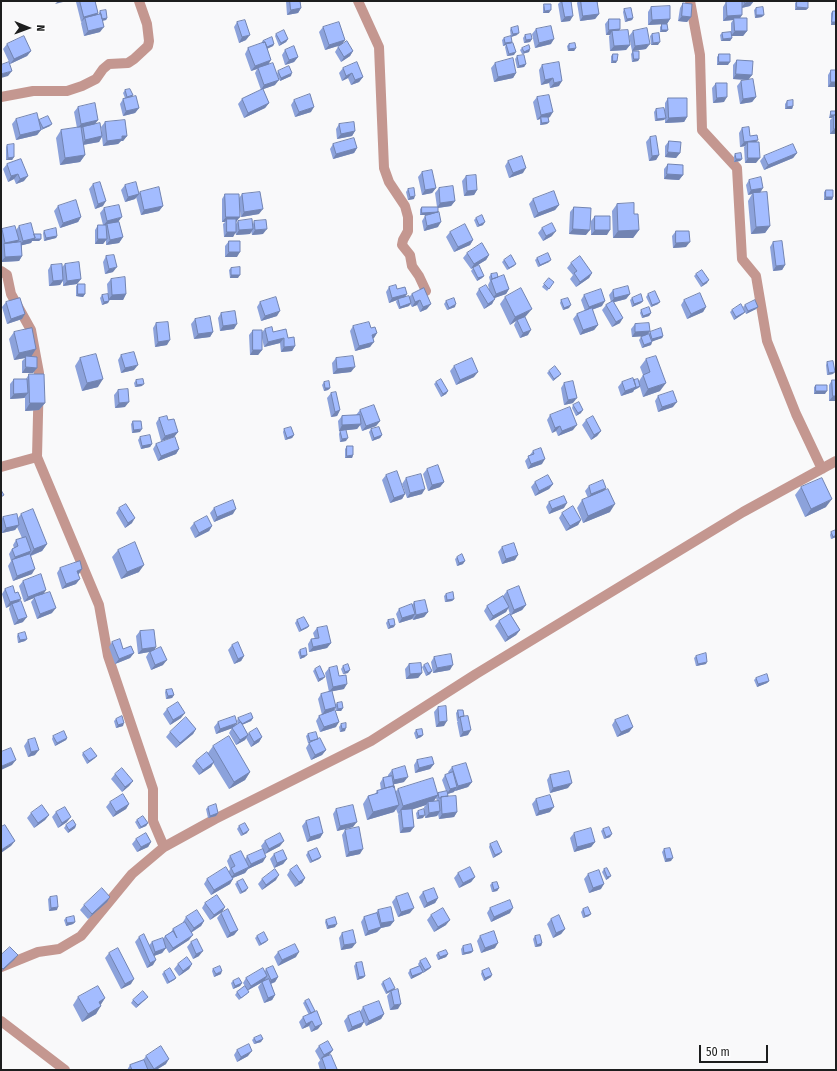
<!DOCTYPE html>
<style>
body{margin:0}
#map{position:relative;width:837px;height:1071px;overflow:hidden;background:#f9f9fa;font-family:"Fira Sans Condensed",sans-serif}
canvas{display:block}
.frame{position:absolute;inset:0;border:2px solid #1d1e1e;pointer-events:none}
.north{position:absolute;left:8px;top:8px;width:40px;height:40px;-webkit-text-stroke:3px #fff;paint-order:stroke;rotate:91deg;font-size:11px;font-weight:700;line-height:16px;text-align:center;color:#1d1e1e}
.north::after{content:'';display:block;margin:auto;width:14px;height:18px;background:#1d1e1e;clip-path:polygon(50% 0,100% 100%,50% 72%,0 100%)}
.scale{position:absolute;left:699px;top:1045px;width:69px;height:18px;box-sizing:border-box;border:2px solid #1d1e1e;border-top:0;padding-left:5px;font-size:12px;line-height:14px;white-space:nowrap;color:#1d1e1e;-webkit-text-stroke:3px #fff;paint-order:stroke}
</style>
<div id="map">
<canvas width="837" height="1071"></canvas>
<div class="frame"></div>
<div class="north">N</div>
<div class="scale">50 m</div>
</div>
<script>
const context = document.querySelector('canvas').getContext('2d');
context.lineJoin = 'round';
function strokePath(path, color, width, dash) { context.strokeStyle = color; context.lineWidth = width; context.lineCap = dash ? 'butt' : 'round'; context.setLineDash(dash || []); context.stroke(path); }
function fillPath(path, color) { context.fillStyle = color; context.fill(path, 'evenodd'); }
strokePath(new Path2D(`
 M358,1L379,47L384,168L389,182L405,206L408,217V231L403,240L402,245L410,255L412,266L419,276L426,291
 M690,1L700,55L702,130L737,168L742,259L756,276L767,341L796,414L822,469
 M1,97L33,91H67L82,86L96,79L103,69L109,64L128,63L134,59L148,46L149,41L147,24L139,1
 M1,271L7,275L11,294L31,330L39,373L37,457L99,605L108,656L153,789V821L164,847
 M1,467L37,457
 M1,967L38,952L59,949L81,936L132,874L164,847L215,819L371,741L476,674L743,512L836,461
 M1,1021L65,1070`), '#c49790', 10);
fillPath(new Path2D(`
 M76,1H95L98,13L97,15L99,14V13L100,11L107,18L106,20L102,21L100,32L84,36L81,23L82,21L81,22L76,2Z
 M286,1H300L301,8L298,13L287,15Z
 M561,1H571L570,21L561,22L558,4Z
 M578,1H597L599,14L595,19L580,21L577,3Z
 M740,1H754L750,6L742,8L740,18L747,31L743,36H731L732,38L730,41H721L720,35L722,33L731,32V23L733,20L723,21V7L726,2Z
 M797,1L808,8L806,10H795V3Z
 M683,3L691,17L687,22L678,21L680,8Z
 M544,4L549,13H543V7Z
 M651,7L670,19L667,24L668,30L666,32H660V27L662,24L648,25V12Z
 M756,8L762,17L755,18L754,10Z
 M624,9L633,18L632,20L625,22L623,12Z
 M833,11L836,25H831V13Z
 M609,19L620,29L619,31L630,45L626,50L610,51L609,36L610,35H606L605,24Z
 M237,22L246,40L239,43L234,27Z
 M323,27L345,40L341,45L325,50L319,32Z
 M511,28L517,35L511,37L510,30Z
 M536,29L551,44L535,48L532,34Z
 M633,31L646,49L632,51L629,36Z
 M276,34L288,39L286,42L279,46L275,36Z
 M652,34L658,45H651L650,36Z
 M525,35L532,39L530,42L524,43L523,38Z
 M504,38L512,42L511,43L514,55L507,56L505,47L506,45L503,46L502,40Z
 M263,41L274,44L273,46L267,49L269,64L277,74L278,71L291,76L280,81L277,74L275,85L263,89L269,103L265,108L244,118L238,104L242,99L261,90L255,73L257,69L251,71L245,54L248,48L261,44Z
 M7,44L31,51L27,56L10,64L3,49Z
 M569,44L576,48L574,51H568L567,46Z
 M338,47L353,51L350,56L341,62L335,52Z
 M522,48L530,49L529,52L522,54L520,50Z
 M285,50L298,57L294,62L285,65L282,55Z
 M633,51L639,59L638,61L632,62L631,54Z
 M613,54L616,63H611V56Z
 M719,54L728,65H717V57Z
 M517,56L526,64L524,67L517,68L515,59Z
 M737,60L752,75L748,80L733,79V65Z
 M495,63L516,73L513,78L494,82L491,68Z
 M542,65L559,86L550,88L549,83L541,85L539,70Z
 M343,68L363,77L359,82L351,85L348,78L342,81L339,73Z
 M831,70L836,87H828V75Z
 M741,81L756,97L752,102L740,104L737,86Z
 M716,83L724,102L713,103L712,88Z
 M125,90L133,95L132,97L139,108L135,113L123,116L120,104L123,99L125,98L123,93Z
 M537,97L550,117L548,118L549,122L547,124L540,125V119L537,120L533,102Z
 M668,98L687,117L684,122L665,123V118L664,120L655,121L654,112L656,109L665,113V103Z
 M294,100L311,112L295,117L291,105Z
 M787,101L793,106L792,109H785V104Z
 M78,107L98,120L95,124L102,133L101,127L105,122L127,136L123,141H121L118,144L103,146L102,137L99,142L83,145L85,155L80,162L60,165L56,138L61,130L77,128L74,112Z
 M831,111H836V134H830V120L832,118H829L830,113Z
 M16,119L39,121V120L50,126L41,130L37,135L16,140L12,124Z
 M339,124L355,131L352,136L337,139L336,129Z
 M742,128L756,142V163H745L744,147L745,146L740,147L739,133Z
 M650,137L659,155L656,160L649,161L646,142Z
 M669,141L680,153L676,158L665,157V146Z
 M333,144L357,148L354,153L333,159L330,149Z
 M7,145L14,157L12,160H6V147Z
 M797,153L793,158L764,170L760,161L764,156Z
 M735,154L742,159L740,161L734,162V156Z
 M21,159L24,181L16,184L14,179L8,182L3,169L7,164Z
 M836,160V184H835V161Z
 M508,161L523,173L509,178L505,166Z
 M668,164L683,175L679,180L664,179V169Z
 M422,172L436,188L432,193L422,195L418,177Z
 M466,176L477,190L474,195L464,196L462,181Z
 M749,180L760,192L770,226L765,233L751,234L748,201L752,194L748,195L746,185Z
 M93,184L103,206L95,209L89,189Z
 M125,185L139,193L140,192L163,206L159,211L141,215L136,197L135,199L125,202L121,190Z
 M439,188L455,201L451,206L438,208V227L424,231L422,221L425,216L428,215H420V209L422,207H437L435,193Z
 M408,189L414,199L408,200L406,192Z
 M826,190L833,197L832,200H824V192Z
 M225,194L239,198L242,194L259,214L241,217L239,205L236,224L238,221L253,224L254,221L263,234L252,235L251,231L250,234L236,235L235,232L233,237H224L223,224L225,222H222V199Z
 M533,199L559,205L555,210L534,218L529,204Z
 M617,204L634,214L639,230L633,238H613L612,211Z
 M58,206L81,217L78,222L60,228L54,211Z
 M574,207L586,235L569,234L570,212Z
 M104,208L119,222L123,237L119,243L106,245V240L103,244H95V230L98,225H103L100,213Z
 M595,216L607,235H591V221Z
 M476,218L483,225L477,227L474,220Z
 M19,226L34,234L41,239L39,241H32L31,243L22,245V256L19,261L1,262V230L2,229L16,230Z
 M542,228L552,236L543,241L538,233Z
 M44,231L57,236L56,238L44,241L43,233Z
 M676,231L686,247L673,248L672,236Z
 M450,232L473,240L470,245L454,252L446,237Z
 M229,241L237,257H225V246Z
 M773,242L785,265L782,270L773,271L770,247Z
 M467,253L489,255L486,260L471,269L463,258Z
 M106,256L113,272L105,274L103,262Z
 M537,258L549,262L538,267L535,260Z
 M504,260L514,266L507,270L502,262Z
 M571,263L592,273L589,278L576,287L570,279L573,275L567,268Z
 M65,264L81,279L77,284L63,286V281L60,285L49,286L48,270L51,265L62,267Z
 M231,268L238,278H230L229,270Z
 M473,268L484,276L482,278L477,281L471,271Z
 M491,274L498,277L509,289L506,294L494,298L492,304L484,309L476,294L479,289H489L488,285L490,281L489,277Z
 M696,274L707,283L701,287L694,276Z
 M111,279L126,294L123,300H109L108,303L102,305L100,298L102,295L108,296L107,284Z
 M78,284L85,294L83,297L76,296V286Z
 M544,284L552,285L547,291L542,287Z
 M389,287L397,289L407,294L404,297H409L412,294L424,288L427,309L420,312L417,305L412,307L410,304L409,306L399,309L396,302L397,300L389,303L386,292Z
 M613,290L630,294L626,299L614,302L620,323L612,327L602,310L606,305L611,302L609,295Z
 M648,294L658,304L651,307L646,297Z
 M584,295L602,306L592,310L598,325L594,330L580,335L573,319L577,314L585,311L581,300Z
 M505,297L526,316L525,317L528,335L520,338L514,325L516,321L510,325L500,304Z
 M632,298L643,301L641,303L632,307L630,300Z
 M561,300L569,308L563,310L560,303Z
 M684,300L706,307L703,312L687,319L681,305Z
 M446,301L455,307L447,310L444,304Z
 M6,302L22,319L7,324L2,307Z
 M260,302L277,316L261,321L257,307Z
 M745,305L756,309L746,314L743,307Z
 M641,310L651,313L649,316L642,318L640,313Z
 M732,310L745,312L743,314L734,320L730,312Z
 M221,313L234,329L220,331L218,318Z
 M195,319L213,332L210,337L194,339L191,324Z
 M156,323L167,345L155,347L153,328Z
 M635,324L650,331L647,335L650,332L663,336L662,338L652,341V342L651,345L642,348L639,340L641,337L642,336L632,337L631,329Z
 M353,326L377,333L373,339L370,347L355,351L350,331Z
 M265,329L288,338L295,346L292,351L281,352L280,343L264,347L262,338V350L258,355H250L249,335L253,330L262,332Z
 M14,332L31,356L37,368L33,373H22V361L25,358L14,360L9,339Z
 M121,355L134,370L121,373L118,360Z
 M80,358L98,387L82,391L75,366Z
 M336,358L351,372L333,374L332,363Z
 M646,359L660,391L643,397L640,387L634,390L633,392L621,396L618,387L622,382L634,380L639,381L643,375L640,367Z
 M827,362L833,374L827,375L826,365Z
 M454,366L474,377L456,385L450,371Z
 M549,371L559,376L553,381L547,373Z
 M836,371V400L835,401H829V385L832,380H835V373Z
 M29,374L45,403L39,410L25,411V398H24L10,399V384L14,379H26Z
 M136,380L142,386L135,387L134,383Z
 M324,382L330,388L328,390L324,391L322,385Z
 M436,382L448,391L446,394L441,397L434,384Z
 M564,383L573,403L564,405L561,388Z
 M816,385L825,394H814V387Z
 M118,390L125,407L115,408L114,395Z
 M331,393L340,410L337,416L331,417L327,398Z
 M658,396L673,407L658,412L655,401Z
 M573,405L581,413L576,416L572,408Z
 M360,410L380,421L376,426L362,431L360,425L357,429L339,431L338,421L342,416L356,415Z
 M550,415L573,430L558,436L556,431L552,433L547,420Z
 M159,418L178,432L174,437L161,441L156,423Z
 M586,420L601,431L597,436L591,440L582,425Z
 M133,421L140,432L132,433L131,424Z
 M284,429L294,435L292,438L285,440L283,432Z
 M371,429L382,435L380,438L372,441L369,432Z
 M340,431L346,441L340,442L339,434Z
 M140,437L152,444L150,447L141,449L138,440Z
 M156,444L179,449L176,454L158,461L153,449Z
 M347,446L353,455L352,458H345V449Z
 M533,451L542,464L528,469L525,461Z
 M427,469L444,482L440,487L428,491L423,474Z
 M386,475L405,494L402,499L390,503L382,480Z
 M406,478L422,494L407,498L402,484Z
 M535,482L553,484L549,489L535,496L531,487Z
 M589,486L606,488L604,491L610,512L583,523L577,508L582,500L588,498L585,491Z
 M801,487L826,507L805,517L795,495Z
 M549,502L564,508L549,514L546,507Z
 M119,508L132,523L125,528L116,513Z
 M214,508L233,514L214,522L210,513Z
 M562,513L581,520L578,525L566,531L559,518Z
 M21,514L47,544L42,551L31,556L32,574L13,581L8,566L11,561L9,554L12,549L14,548L13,545L16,540L22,538L17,527L15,530L2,533L1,527V520L3,517L18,518Z
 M194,523L212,526L209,531L195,538L190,528Z
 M831,532L836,537L831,539L830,535Z
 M502,547L515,560L502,564L498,552Z
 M118,550L139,572L121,579L112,557Z
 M457,557L463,564L457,566L455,559Z
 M60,568L79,574H78L76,584L62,589L57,573Z
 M23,581L43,594L52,613L37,619L31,602L34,598L24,602L19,586Z
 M5,589L15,593L19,601L23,622L14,625L9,609L10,606L6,608L2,594Z
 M507,591L526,605L522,610L511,615L520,630L516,635L505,642L495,626L499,621L510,614L508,608L506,612L490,621L484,611L487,606L503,596Z
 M446,594L454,599L452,601L445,602L444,596Z
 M414,602L428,612L424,617L413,620L412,618V619L399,623L396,614L399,609L412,605Z
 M297,620L309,626L307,628L299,632L295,623Z
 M388,620L394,627L388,629L386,623Z
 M317,628L331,643L327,648L309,652L308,644L311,639H315L313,633Z
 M140,631L156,647L154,650L163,665L151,670L146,657L149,652L138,654L136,636Z
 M18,634L27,639L25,641L18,643L17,636Z
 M112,642L123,649L134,653L130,658L115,664L109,647Z
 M232,645L244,656L241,661L234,664L228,650Z
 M300,650L305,657L300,659L298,652Z
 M696,656L706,664L696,666L694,658Z
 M434,657L450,670L433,673L431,662Z
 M409,664L422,673L418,678L406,679L405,669Z
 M424,665L432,671L430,674L426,676L422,667Z
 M343,666L348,673L343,674L341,669Z
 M329,668L339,676L344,689L332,691L335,705L337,703L343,708L341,711H336L335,708L334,711L336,727L320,732L316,721L319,716L322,715L318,699L321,694L329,692L325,673Z
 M315,669L323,679L318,682L313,671Z
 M756,678L769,681L767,683L757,687L754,680Z
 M166,690L174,695L172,698L166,699L165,692Z
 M438,707L444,726L436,727L434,712Z
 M167,709L181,718L170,725L163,714Z
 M458,710L464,716L468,735L460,737L457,722L458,721H457L456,713Z
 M238,718H253L251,721L242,725L248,734L249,733L262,737L259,742L251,747L246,738L245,740L236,745L229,733L232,728L216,734L214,727L218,722L234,726L238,724L237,721Z
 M116,719L123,726L116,728L114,721Z
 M615,720L633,727L629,732L617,737L612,725Z
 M341,724L345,731L340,732L339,727Z
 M196,729L193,734L176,748L166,737L170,732Z
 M416,730L423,735L421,737L416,739L414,733Z
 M308,734L318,739L326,750L322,755L311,760L306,748L309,743H308L306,736Z
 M53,736L67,738L66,740L55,746L52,739Z
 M28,740L35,755L28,757L24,746Z
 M213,746L250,772L245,780L229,789L213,763L211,767L199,775L192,766L196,761L208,753Z
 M83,753L95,758L87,764L82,755Z
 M417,760L434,764L430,769L415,773L414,765Z
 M452,767L472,782L468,787L455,791H454V792L448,794V796L457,812L454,817L439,819L438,814L437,816L425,818L424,807L426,805L412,809L414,827L410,832L400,833L398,815L399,813L398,814L396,809L394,812L367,820L363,804L368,796L375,794L377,791L381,790L380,783L383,778L388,777V775L392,770L404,782L394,784L395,792L398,789L438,793L446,791L442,780L445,775L449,774L448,772ZM436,798L437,801H434Z
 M115,774L133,781L129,786L122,792L111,779Z
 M550,775L568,788L550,793L547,780Z
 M536,799L550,812L536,816L532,804Z
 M110,802L129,804L126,809L113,817L106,807Z
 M208,807L218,813L216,816L208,818L206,809Z
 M336,809L353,827L337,831L333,814Z
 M418,811L423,818L417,819L416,813Z
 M56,812L67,822L58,828L52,817Z
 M31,813L49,815L45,820L34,828L27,818Z
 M137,820L148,823L146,826L139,829L135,822Z
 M306,821L323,833L320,838L307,842L302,826Z
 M66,825H76L75,828L68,833L64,828Z
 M239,826L247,833L241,836L237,829Z
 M603,829L610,837L604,839L601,831Z
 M345,830L360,854L346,857L342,835Z
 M574,833L595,842L591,847L574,852L570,838Z
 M136,839L151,842L148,847L137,852L132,844Z
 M265,841L280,846L265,854L261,846Z
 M490,844L500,854L493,858L489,847Z
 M664,849L671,861L665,862L662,852Z
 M308,852L321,857L319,859L310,863L306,855Z
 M274,854L287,859L283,864L274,868L270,859Z
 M230,856L245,859L247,856L263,862L248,869L245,873L233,878L230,884L211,895L204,884L207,879L229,871L230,869L227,861Z
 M604,869L609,878L606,880L602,872Z
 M290,870L305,878L302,883L295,887L287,875Z
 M458,873L475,877L471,882L459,888L454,878Z
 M588,874L601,889L589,893L584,879Z
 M262,879L276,880L262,890L258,884Z
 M237,882L246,891L240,894L235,884Z
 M492,883L499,888L497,891L492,892L490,885Z
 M423,892L438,898L435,903L424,908L419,897Z
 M50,897L57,910L49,911L48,899Z
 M110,897L107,902L88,919L80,910L84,905Z
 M396,897L410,913L398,917L392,902Z
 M205,903L225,907L222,912L210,920L202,908Z
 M490,908L510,913L491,922L487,913Z
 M583,909L589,916L583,918L581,912Z
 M378,910L394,921L390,926L381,928L377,932L365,936L361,922L364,917L376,913Z
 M221,913L238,930L234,935L227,938L217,918Z
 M431,915L446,925L434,932L427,920Z
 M186,917L204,921L201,926L191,933L189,940L169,953L166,948L162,953L154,956L153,965L147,968L135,942L139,937L149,945L152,942L163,939L165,936L171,932L173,929L184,923L183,922Z
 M66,918L75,922L73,924L66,926L64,920Z
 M551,919L565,929L561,934L553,938L547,924Z
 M326,920L335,927L327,929L325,922Z
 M342,933L352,948L341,950L339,938Z
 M257,936L266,942L259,946L255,938Z
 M480,936L495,948L481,953L477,941Z
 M535,936L542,943L541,946L535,947L533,939Z
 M191,942L199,956L193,959L187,947Z
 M463,946L473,951L471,953L462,955L461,949Z
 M278,952L296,957L278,966L274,957Z
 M109,953L131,984L121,989L105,958Z
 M438,953L448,954L446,957L438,960L436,955Z
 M420,961L431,967L429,969L423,973V972L421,974L411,979L408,973L410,970L419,966L418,964Z
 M356,963L365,976L363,978L357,980L354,966Z
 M178,964H192L189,969L179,976L174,969Z
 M213,969L221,974L214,977L212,971Z
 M266,969L278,977L275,982L271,984L275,995L272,1000L264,1003L258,987L261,983L248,990L247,994L239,1000L235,995L237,992L245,986L243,983L246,978L265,971Z
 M482,971L491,977L484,981L481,974Z
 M164,972L176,978L174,980L167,984L162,974Z
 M233,981L242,983L240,986L233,989L231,983Z
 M383,982L393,991L398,1009L390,1010L387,996L390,992L386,994L381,984Z
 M78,997L105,998L100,1005L96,1014L82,1022L73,1005Z
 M146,999L136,1008L131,1003L133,1000Z
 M305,1001L313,1013L318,1029L311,1032L309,1026L302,1029L299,1022L303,1017L309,1015L303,1003Z
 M363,1007L384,1014L381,1019L366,1026L364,1022L361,1027L348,1032L344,1021L348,1016L360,1012Z
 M254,1038L261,1042L254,1044L252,1040Z
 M319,1046L333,1050L329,1055L324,1057L336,1070H320L318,1063L321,1059L320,1060L315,1051Z
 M237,1050L248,1056L237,1062L234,1055Z
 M146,1056L166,1064L156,1070H127L130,1065L143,1060Z`), '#8ca2db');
fillPath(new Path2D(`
 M58,1H65L63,2L55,4Z
 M754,1L750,6L741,8L745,3Z
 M797,7L808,8L806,10H795Z
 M301,8L298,13L287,15L291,10Z
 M551,10L549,13H543L545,11Z
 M98,13L94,18H85L81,22L84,17Z
 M599,14L595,19L580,21L583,16Z
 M742,15L739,20L734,18L733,20L723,21L727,16Z
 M756,15H764L762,17L755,18Z
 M573,16L570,21L561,22L565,17Z
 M682,16L691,17L687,22L678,21Z
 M107,18L106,20L100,21L102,19Z
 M633,18L632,20L625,22L627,19Z
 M670,19L667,24L648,25L652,20Z
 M832,22H836V25H831Z
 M104,27L100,32L84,36L88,31Z
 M620,29L616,34L612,31L610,35H606L609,30Z
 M662,30H668L666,32H660Z
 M735,31H747L743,36H731Z
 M519,33L517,35L511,37L513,34Z
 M250,35L246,40L239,43L242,37Z
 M732,38L730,41H721L723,39Z
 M288,39L286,42L279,46L281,43Z
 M532,39L530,42L524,43L526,40Z
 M554,39L551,44L535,48L539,43Z
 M345,40L341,45L325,50L329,45Z
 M512,42L510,45L506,44V45L503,46L505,43Z
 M660,42L658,45H651L653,43Z
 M274,44L273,46L264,50L265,48Z
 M650,44L646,49L632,51L635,46Z
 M630,45L626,50L610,51L614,46Z
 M576,48L574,51H568L569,49Z
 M530,49L529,52L522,54L524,52Z
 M31,51L27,56L10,64L14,59Z
 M353,51L350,56L341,62L344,57Z
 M516,52L514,55L507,56L509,54Z
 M298,57L294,62L285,65L289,60Z
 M634,59H639L638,61L632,62Z
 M271,60L268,65L258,68L257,69L251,71L255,66Z
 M613,61H617L616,63H611Z
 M719,62H730L728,65H717Z
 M526,64L524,67L517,68L519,66Z
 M12,71L8,76L1,78V74Z
 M292,73L291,76L280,81L281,78Z
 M352,73L348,78L342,81L346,76Z
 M516,73L513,78L494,82L498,77Z
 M736,74L752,75L748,80L733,79Z
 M363,77L359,82L351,85L355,80Z
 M553,78L549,83L541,85L545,80Z
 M279,80L275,85L261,90L264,85Z
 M562,81L559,86L550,88L554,83Z
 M831,82H836V87H828Z
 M727,97L724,102L713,103L717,98Z
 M756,97L752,102L740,104L743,99Z
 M269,103L265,108L244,118L248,113Z
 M793,106L792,109H785L787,107Z
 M314,107L311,112L295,117L299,112Z
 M139,108L135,113L123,116L126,111Z
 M553,112L550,117L542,119L541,117L540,119L537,120L541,115Z
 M831,115H834L832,118H829Z
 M687,117L684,122L665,123L669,118Z
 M666,118L664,120L655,121L657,119Z
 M98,120L94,125L83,127L82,128L77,129L81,124Z
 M549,122L547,124L540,125L542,123Z
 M52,124L50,126L41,130L43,128Z
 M834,129H836V134H830Z
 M41,130L37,135L16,140L20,135Z
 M355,131L352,136L337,139L341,134Z
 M102,136L99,142L82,145L85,140Z
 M122,136H127L123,141H121L118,144L103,146L107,141Z
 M758,140L754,145L748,142L745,146L740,147L744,142Z
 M357,148L354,153L333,159L336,154Z
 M668,152L680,153L676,158L665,157Z
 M797,153L793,158L764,170L768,165Z
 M85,155L80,162L60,165L65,158Z
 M659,155L656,160L649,161L652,156Z
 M14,157L12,160H6L8,158Z
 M748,158H760L756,163H745Z
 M736,159H742L740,161L734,162Z
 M526,168L523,173L509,178L513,173Z
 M18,174L14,179L8,182L11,176Z
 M667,174L683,175L679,180L664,179Z
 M28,176L24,181L16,184L20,179Z
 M436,188L432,193L422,195L425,190Z
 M763,188L760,193H753L752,194L748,195L751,190Z
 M477,190L474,195L464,196L467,191Z
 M139,194L135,199L125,202L128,197Z
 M415,196L414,199L408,200L410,197Z
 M826,197H833L832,200H824Z
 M106,201L103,206L95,209L98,204Z
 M455,201L451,206L437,208L440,203Z
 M559,205L555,210L534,218L538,213Z
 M163,206L159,211L141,215L144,210Z
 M263,209L259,214L241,217L244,212Z
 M438,212L436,215H420L422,213Z
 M81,217L78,222L60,228L63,223Z
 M122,217L118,222L107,224L106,225L103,226L107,221Z
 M226,217H240L236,222L227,219L225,222H222Z
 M441,222L438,227L424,231L427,226Z
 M485,222L483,225L477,227L479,225Z
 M770,226L765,233L751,234L756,227Z
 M253,229L250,234L236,235L239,230Z
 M267,229L263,234L252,235L255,230Z
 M573,229L590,230L586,235L569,234Z
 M595,230H610L607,235H591Z
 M639,230L633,238H613L618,231Z
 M556,231L552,236L543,241L546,236Z
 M227,232H236L233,237H224Z
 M57,236L56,238L44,241L46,238Z
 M123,237L119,243L106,245L110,240Z
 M35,238L41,239L39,241H32L31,243L19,246L23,241Z
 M98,239H107L103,244H95Z
 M19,240L15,245L5,243Z
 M473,240L470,245L454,252L458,247Z
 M690,242L686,247L673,248L676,243Z
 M229,252H240L237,257H225Z
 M489,255L486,260L471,269L474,264Z
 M22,256L19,261L1,262L5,257Z
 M551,260L549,262L538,267L540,265Z
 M516,264L514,266L507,270L509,268Z
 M785,265L782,270L773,271L776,266Z
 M117,267L113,272L105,274L109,269Z
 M592,273L589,278L576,287L580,282Z
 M231,275H240L238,278H230Z
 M484,276L482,278L477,281L478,278Z
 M81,279L77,284L63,286L67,281Z
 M63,280L60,285L49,286L53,281Z
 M709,280L707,283L701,287L703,284Z
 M509,289L506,294L492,299L496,294Z
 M78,294H85L83,297L76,296Z
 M126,294L123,300H108L112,295Z
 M407,294L403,299H398L397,300L389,303L392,298Z
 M630,294L626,299L611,303L614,298Z
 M495,299L492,304L484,309L488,304Z
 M420,300L417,305L412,307L415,302Z
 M109,301L108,303L102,305L104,302Z
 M605,301L602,306L585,312L589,307Z
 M643,301L641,303L632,307L634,304Z
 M660,302L658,304L651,307L652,305Z
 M411,303L409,306L399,309L400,307Z
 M431,304L427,309L420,312L423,307Z
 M456,304L455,307L447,310L449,308Z
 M571,305L569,308L563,310L564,308Z
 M706,307L703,312L687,319L691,314Z
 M758,307L756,309L746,314L748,311Z
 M532,309L526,316L517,321V320L516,321L510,325L515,317Z
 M280,311L277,316L261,321L265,316Z
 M745,312L743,314L734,320L736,317Z
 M651,313L649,316L642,318L643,316Z
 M25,314L22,319L7,324L11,319Z
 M623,318L620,323L612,327L616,322Z
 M237,324L234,329L220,331L223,326Z
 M598,325L594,330L580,335L583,330Z
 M531,330L528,335L520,338L523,333Z
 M650,331L646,336L632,337L635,332Z
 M213,332L210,337L194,339L198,334Z
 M377,333L374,338L369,340L372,335Z
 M663,336L662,338L651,342L652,339Z
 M284,338L280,343L264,347L268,342Z
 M170,340L167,345L155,347L158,342Z
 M374,342L370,347L355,351L359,346Z
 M652,342L651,345L642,348L644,345Z
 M295,346L292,351L281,352L284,347Z
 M36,349L31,357L26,356L25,358L14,360L19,353Z
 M253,350H262L258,355H250Z
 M138,365L134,370L121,373L125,368Z
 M26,367L37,368L33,373H22Z
 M355,367L351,372L333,374L337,369Z
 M478,372L474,377L456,385L460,380Z
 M835,372L833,374L827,375L829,373Z
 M561,374L559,376L553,381L554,379Z
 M103,379L98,387L82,391L87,383Z
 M666,383L660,391L643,397L648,389Z
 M144,384L142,386L135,387L137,385Z
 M640,386L638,388L634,390L633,392L621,396L625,391Z
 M325,388H330L328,390L324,391Z
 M448,391L446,394L441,397L443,394Z
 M816,391H827L825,394H814Z
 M28,393L24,398L10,399L14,394Z
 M833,396H836L835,401H829Z
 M577,398L573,403L564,405L568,400Z
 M129,402L125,407L115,408L119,403Z
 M677,402L673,407L658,412L662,407Z
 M30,403H45L39,410L25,411Z
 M340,410L337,416L331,417L335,412Z
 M583,410L581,413L576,416L578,413Z
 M380,421L376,426L362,431L366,426Z
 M361,424L357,429L339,431L342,425Z
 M577,425L573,430L558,436L562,431Z
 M560,426L556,431L552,433L555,428Z
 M142,429L140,432L132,433L134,430Z
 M601,431L597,436L591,440L594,435Z
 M178,432L174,437L161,441L165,436Z
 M294,435L292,438L285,440L287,438Z
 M382,435L380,438L372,441L374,438Z
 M348,438L346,441L340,442L342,439Z
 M152,444L150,447L141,449L142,446Z
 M179,449L176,454L158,461L161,456Z
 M353,455L352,458H345L347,456Z
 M545,459L542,464L528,469L531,464Z
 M444,482L440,487L428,491L432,485Z
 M553,484L549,489L535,496L539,491Z
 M606,488L602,493L588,499L591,494Z
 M425,489L422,494L407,498L410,493Z
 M405,494L402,499L390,503L394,498Z
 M832,499L826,507L805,517L811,509Z
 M567,503L564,508L549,514L552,509Z
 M615,504L610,512L583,523L588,516Z
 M236,509L233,514L214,522L217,517Z
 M135,518L132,523L125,528L128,523Z
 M581,520L578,525L566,531L570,526Z
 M19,525L15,530L2,533L6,528Z
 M212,526L209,531L195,538L199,533Z
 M836,535V537L831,539L833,537Z
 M47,544L42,551L29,556L34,549Z
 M31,551L28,557L12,562L15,557Z
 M518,555L515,560L502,564L506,559Z
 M465,561L463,564L457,566L459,563Z
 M144,565L139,572L121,579L127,572Z
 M35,569L32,574L13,581L17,576Z
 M82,569L79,574L73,576L77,571Z
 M80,579L76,584L62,589L66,584Z
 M46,590L43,595L34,597V598L24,602L28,597Z
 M21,599L17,604H12L10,606L6,608L10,602Z
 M454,599L452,601L445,602L447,600Z
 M526,605L522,610L511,615L514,610Z
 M509,607L506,612L490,621L493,616Z
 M56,608L52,613L37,619L40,614Z
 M428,612L424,617L413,620L416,615Z
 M415,614L412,619L399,623L402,618Z
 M27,617L23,622L14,625L18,620Z
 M395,625L394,627L388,629L390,626Z
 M309,626L307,628L299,632L301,630Z
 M520,630L516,635L505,642L508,637Z
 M27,639L25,641L18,643L20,640Z
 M331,643L327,648L309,652L313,647Z
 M156,647L153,652H149L138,654L142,649Z
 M134,653L130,658L115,664L119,659Z
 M307,655L305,657L300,659L301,656Z
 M244,656L241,661L234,664L238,659Z
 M167,660L163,665L151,670L155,665Z
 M707,662L706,664L696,666L698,664Z
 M453,665L450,670L433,673L437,668Z
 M350,670L348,673L343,674L345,672Z
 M432,671L430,674L426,676L428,673Z
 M422,673L418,678L406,679L410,674Z
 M325,677L323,679L318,682L319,679Z
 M769,681L767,683L757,687L758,684Z
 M347,684L344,689L329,692L333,687Z
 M174,695L172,698L166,699L168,696Z
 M336,707L332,712L322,715L325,710Z
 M343,708L341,711H336L338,709Z
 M185,713L181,718L170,725L173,720Z
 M253,718L251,721L239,726L241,724Z
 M447,721L444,726L436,727L439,722Z
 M339,722L336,727L320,732L324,727Z
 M124,723L123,726L116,728L118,725Z
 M237,723L233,728L216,734L220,729Z
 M633,727L629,732L617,737L621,732Z
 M346,728L345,731L340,732L342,729Z
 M196,729L193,734L176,748L180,743Z
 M471,730L468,735L460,737L463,732Z
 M248,735L245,740L236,745L240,740Z
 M423,735L421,737L416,739L418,736Z
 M262,737L259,742L251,747L254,742Z
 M67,738L66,740L55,746L57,743Z
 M39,750L35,755L28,757L31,752Z
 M326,750L322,755L311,760L315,755Z
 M97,756L95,758L87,764L89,761Z
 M16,760L12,765L1,770L2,766Z
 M214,762L211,767L199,775L203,770Z
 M434,764L430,769L415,773L419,768Z
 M250,772L245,780L229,789L234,782Z
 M408,777L404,782L391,785L394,780Z
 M133,781L129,786L122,792L125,787Z
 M472,782L468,787L455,791L458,786Z
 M572,783L568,788L550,793L553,788Z
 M457,787L454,792L447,794L450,789Z
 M438,795L433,802H428L426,805L402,813L401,810L399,813L398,814L403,806Z
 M129,804L126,809L113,817L116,812Z
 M399,805L394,812L367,820L373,812Z
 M554,807L550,812L536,816L539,811Z
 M440,811L437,816L425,818L429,813Z
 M457,812L454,817L439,819L442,814Z
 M218,813L216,816L208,818L210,816Z
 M49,815L45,820L34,828L38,823Z
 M425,815L423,818L417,819L419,816Z
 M71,817L67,822L58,828L62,823Z
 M357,822L353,827L337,831L340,826Z
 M148,823L146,826L139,829L141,827Z
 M76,825L75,828L68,833L69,830Z
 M414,827L410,832L400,833L403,828Z
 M249,830L247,833L241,836L243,834Z
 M323,833L320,838L307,842L310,837Z
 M612,834L610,837L604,839L606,837Z
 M15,841L11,846L1,853V850Z
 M284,841L280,846L265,854L269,849Z
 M151,842L148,847L137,852L141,847Z
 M595,842L591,847L574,852L577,847Z
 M363,849L360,854L346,857L349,852Z
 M502,852L500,854L493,858L495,855Z
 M266,857L263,862L248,869L245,873L230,879L234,874L248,868L251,864Z
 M321,857L319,859L310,863L312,861Z
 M673,858L671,861L665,862L666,859Z
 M287,859L283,864L274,868L277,863Z
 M279,875L276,880L262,890L266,885Z
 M611,876L609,878L606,880L607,877Z
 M475,877L471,882L459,888L463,883Z
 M305,878L302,883L295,887L299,882Z
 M233,879L230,884L211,895L214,890Z
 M604,884L601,889L589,893L593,888Z
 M248,888L246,891L240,894L242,892Z
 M499,888L497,891L492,892L494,890Z
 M110,897L107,902L88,919L92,914Z
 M438,898L435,903L424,908L427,903Z
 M58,907L57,910L49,911L51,908Z
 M225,907L222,912L210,920L214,915Z
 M414,908L410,913L398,917L401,912Z
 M513,908L510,913L491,922L494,917Z
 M591,914L589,916L583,918L585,916Z
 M450,920L446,925L434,932L438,927Z
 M204,921L201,926L190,933L194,928Z
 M394,921L390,926L381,928L377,932L365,936L368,931L377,928L381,923Z
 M75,922L73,924L66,926L67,923Z
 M337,924L335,927L327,929L328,926Z
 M565,929L561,934L553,938L556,933Z
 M238,930L234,935L227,938L230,933Z
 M193,935L189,940L169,953L173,948Z
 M268,940L266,942L259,946L261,944Z
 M356,943L352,948L341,950L344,945Z
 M498,943L495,948L481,953L485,948Z
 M542,943L541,946L535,947L537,945Z
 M166,948L162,953L151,957L155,952Z
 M203,951L199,956L193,959L196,954Z
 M473,951L471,953L462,955L464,953Z
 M299,952L296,957L278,966L282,960Z
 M448,954L446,957L438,960L440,957Z
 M18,955L14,960L1,972L3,969Z
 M156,960L153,965L147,968L150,963Z
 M192,964L189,969L179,976L183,971Z
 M431,967L429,969L423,973L425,970Z
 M222,971L221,974L214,977L216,974Z
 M423,972L421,974L411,979L412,976Z
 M492,975L491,977L484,981L485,978Z
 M267,976L264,981L247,991L251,986Z
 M365,976L363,978L357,980L359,977Z
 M278,977L275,982L267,985L271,980Z
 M176,978L174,980L167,984L169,982Z
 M134,979L131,984L121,989L125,984Z
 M242,983L240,986L233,989L235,986Z
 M395,988L393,991H391L390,992L386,994L387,992Z
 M275,995L272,1000L264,1003L268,998Z
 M148,997L146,999L136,1008L138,1005Z
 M105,998L100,1006L99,1002Z
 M401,1004L398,1009L390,1010L394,1005Z
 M101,1006L96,1014L82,1022L88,1014Z
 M384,1014L381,1019L366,1026L369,1021Z
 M312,1021L309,1026L302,1029L306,1024Z
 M364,1022L361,1027L348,1032L352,1027Z
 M322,1024L318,1029L311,1032L315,1027Z
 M263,1039L261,1042L254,1044L256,1042Z
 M333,1050L329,1055L320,1060L324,1055Z
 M252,1051L248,1056L237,1062L241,1057Z
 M169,1059L166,1064L156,1070H153L154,1069Z`), '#7284b2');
const building = new Path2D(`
 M80,1H95L98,13L84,17Z
 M290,1H300L301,8L291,10Z
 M562,1H571L573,16L565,17Z
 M581,1H597L599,14L583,16Z
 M742,1V15L727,16L726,2Z
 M744,1H753L745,3Z
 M797,1H808V8L797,7Z
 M683,3L692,4L691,17L682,16Z
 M544,4H551V10L545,11Z
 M670,6V19L652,20L651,7Z
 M763,7L764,15H756V8Z
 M631,8L633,18L627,19L624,9Z
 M106,10L107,18L102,19L100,11Z
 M833,11H836V22H832Z
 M101,14L104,27L88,31L85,18Z
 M734,18H747V31H735Z
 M609,19H620V29L609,30Z
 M245,20L250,35L242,37L237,22Z
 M339,22L345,40L329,45L323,27Z
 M662,24H667L668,30H662Z
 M518,26L519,33L513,34L511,28Z
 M551,26L554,39L539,43L536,29Z
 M647,28L650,44L635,46L633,31Z
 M284,30L288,39L281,43L276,34Z
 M628,30L630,45L614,46L612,31Z
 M731,32L732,38L723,39L722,33Z
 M659,33L660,42L653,43L652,34Z
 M531,34L532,39L526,40L525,35Z
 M24,36L31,51L14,59L7,44Z
 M511,36L512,42L505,43L504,38Z
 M272,37L274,44L267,47L265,42L263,43V41Z
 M347,41L353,51L344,57L338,47Z
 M265,42L271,60L255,66L248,48Z
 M513,43L516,52L509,54L506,44Z
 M575,43L576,48L569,49V44Z
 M529,45L530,49L524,52L522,48Z
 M294,46L298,57L289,60L285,50Z
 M633,51H639V59H634Z
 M613,54H618L617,61H613Z
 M719,54H730V62H719Z
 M524,55L526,64L519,66L517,56Z
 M513,58L516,73L498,77L495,63Z
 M737,60L753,61L752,75L736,74Z
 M9,62L12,71L1,74V65Z
 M357,62L363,77L355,80L352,73L346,76L343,68Z
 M559,62L562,81L554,83L553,78L545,80L542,65Z
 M273,63L279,80L264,85L258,68Z
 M289,66L292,73L281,78L278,71Z
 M831,70H836V82H831Z
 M753,79L756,97L743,99L741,81Z
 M716,83H727V97L717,98Z
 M130,89L133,95L127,97L125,90Z
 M263,89L269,103L248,113L242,99Z
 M310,94L314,107L299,112L294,100Z
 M549,95L553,112L541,115L537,97Z
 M136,96L139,108L126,111L123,99Z
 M668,98H687V117L669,118Z
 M793,100V106L787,107V101Z
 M95,103L98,120L81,124L78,107Z
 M664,108L666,118L657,119L656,109Z
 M831,111H836V115H831Z
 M37,113L41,130L20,135L16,119Z
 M834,115H836V129H834Z
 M48,116L52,124L43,128L39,120Z
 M541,117H548L549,122L542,123Z
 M125,120L127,136H122V139L107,141L105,122Z
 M354,122L355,131L341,134L339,124Z
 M100,123L102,136L85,140L83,127Z
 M81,127L85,155L65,158L61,130Z
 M749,127L750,136L757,135L758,140L744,142L742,128Z
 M656,136L659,155L652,156L650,137Z
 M354,138L357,148L336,154L333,144Z
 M669,141L681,142L680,153L668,152Z
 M748,142H759L760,158H748Z
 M14,144V157L8,158L7,145Z
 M793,144L797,153L768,165L764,156Z
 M741,153L742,159H736L735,154Z
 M522,156L526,168L513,173L508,161Z
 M21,159L28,176L20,179L18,174L11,176L7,164Z
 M668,164L683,165V175L667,174Z
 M432,170L436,188L425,190L422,172Z
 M476,175L477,190L467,191L466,176Z
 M761,177L763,188L751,190L749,180Z
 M100,182L106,201L98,204L93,184Z
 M136,182L139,194L128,197L125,185Z
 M453,186L455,201L440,203L439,188Z
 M159,187L163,206L144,210L140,192Z
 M414,188L415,196L410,197L408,189Z
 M826,190H833V197H826Z
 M554,191L559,205L538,213L533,199Z
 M260,192L263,209L244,212L242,194Z
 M767,192L770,226L756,227L753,193Z
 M225,194H239L240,217H226Z
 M76,200L81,217L63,223L58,206Z
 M634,203V214H638L639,230L618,231L617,204Z
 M119,205L122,217L107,221L104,208Z
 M422,207H438V212L422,213Z
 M574,207L591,208L590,230L573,229Z
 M439,212L441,222L427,226L425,216Z
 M482,215L485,222L479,225L476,218Z
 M595,216H610V230H595Z
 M227,219H236V232H227Z
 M252,219L253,229L239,230L238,221Z
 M266,220L267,229L255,230L254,221Z
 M119,222L123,237L110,240L107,224Z
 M31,223L35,238L23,241L19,226Z
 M552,223L556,231L546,236L542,228Z
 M465,224L473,240L458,247L450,232Z
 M98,225H106L107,239H98Z
 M15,226L19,240L5,243L2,229Z
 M56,228L57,236L46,238L44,231Z
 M676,231H689L690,242L676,243Z
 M34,234H41V239H34L35,238Z
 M229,241H240V252H229Z
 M782,241L785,265L776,266L773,242Z
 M21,242L22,256L5,257L4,244Z
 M482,243L489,255L474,264L467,253Z
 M548,253L551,260L540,265L537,258Z
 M114,255L117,267L109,269L106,256Z
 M511,255L516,264L509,268L504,260Z
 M580,256L592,273L580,282L574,273L577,271L571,263Z
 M79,262L81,279L67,281L65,264Z
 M62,264L63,280L53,281L51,265Z
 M479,265L484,276L478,278L473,268Z
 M240,267V275H231V268Z
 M702,270L709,280L703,284L696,274Z
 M497,273L498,277L492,279L491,274Z
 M504,275L509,289L496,294L491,280Z
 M125,277L126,294L112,295L111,279Z
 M549,278L554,282L549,289L544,284Z
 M78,284H85V294H78Z
 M396,285L397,289L405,287L407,294L392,298L389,287Z
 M486,285L495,299L488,304L479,289Z
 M628,286L630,294L614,298L613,290Z
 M424,288L431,304L423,307L420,300L415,302L412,294Z
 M521,288L532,309L515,317L505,297Z
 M601,289L605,301L589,307L584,295Z
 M655,291L660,302L652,305L648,294Z
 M700,293L706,307L691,314L684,300Z
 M108,294L109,301L104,302L102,295Z
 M641,294L643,301L634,304L632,298Z
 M409,296L411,303L400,307L398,299Z
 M276,297L280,311L265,316L260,302Z
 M20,298L25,314L11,319L6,302Z
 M454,298L456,304L449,308L446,301Z
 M568,298L571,305L564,308L561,300Z
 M755,300L758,307L748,311L745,305Z
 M613,301L623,318L616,322L606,305Z
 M741,304L745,312L736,317L732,310Z
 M649,307L651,313L643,316L641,310Z
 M592,308L598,325L583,330L577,314Z
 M235,311L237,324L223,326L221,313Z
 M210,316L213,332L198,334L195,319Z
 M525,317L531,330L523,333L517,320Z
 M168,322L170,340L158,342L156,323Z
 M369,322L371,328L375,327L377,333L372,335L374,342L359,346L353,326Z
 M649,323L650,331L635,332V324Z
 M272,327L273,332L286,329L288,338L294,337L295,346L284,347V338L268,342L265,329Z
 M32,328L36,349L19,353L14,332Z
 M661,328L663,336L652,339L650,332Z
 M253,330H262V350H253Z
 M649,334L652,342L644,345L641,337Z
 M134,352L138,365L125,368L121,355Z
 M96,354L103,379L87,383L80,358Z
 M26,356L37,357V368L26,367Z
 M353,356L355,367L337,369L336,358Z
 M656,356L666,383L648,389L643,375L650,372L646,359Z
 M472,358L478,372L460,380L454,366Z
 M833,361L835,372L829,373L827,362Z
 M555,366L561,374L554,379L549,371Z
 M29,374H44L45,403H30Z
 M633,378L636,387L625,391L622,382Z
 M14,379H27L28,393L14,394Z
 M143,379L144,384L137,385L136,380Z
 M441,379L448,391L443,394L436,382Z
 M638,379L640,386L635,388L636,387L634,380Z
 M832,380H836V396H833Z
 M329,381L330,388H325L324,382Z
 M573,381L577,398L568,400L564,383Z
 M816,385H827V391H816Z
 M128,389L129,402L119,403L118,390Z
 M673,391L677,402L662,407L658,396Z
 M336,392L340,410L335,412L331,393Z
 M579,402L583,410L578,413L573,405Z
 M374,405L380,421L366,426L360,410Z
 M570,407L577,425L562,431L560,426L555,428L550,415Z
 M360,415L361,424L342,425V416Z
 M167,416L168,420L174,419L178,432L165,436L159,418Z
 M593,416L601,431L594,435L586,420Z
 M133,421H141L142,429L134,430Z
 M291,427L294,435L287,438L284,429Z
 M379,427L382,435L374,438L371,429Z
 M346,430L348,438L342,439L340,431Z
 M150,435L152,444L142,446L140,437Z
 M175,437L179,449L161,456L156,444Z
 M347,446H353V455L347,456Z
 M541,448L545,459L531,464L528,456L534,454L533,451Z
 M438,465L444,482L432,485L427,469Z
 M397,471L405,494L394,498L386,475Z
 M421,474L425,489L410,493L406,478Z
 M548,475L553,484L539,491L535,482Z
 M822,478L832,499L811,509L801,487Z
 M603,480L606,488L591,494L589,486Z
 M608,489L615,504L588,516L582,500Z
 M1,490L4,495L1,497Z
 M564,496L567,503L552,509L549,502Z
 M233,500L236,509L217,517L214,508Z
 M126,504L135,518L128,523L119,508Z
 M573,506L581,520L570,526L562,513Z
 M33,509L47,544L34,549L21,514Z
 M17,514L19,525L6,528L3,517Z
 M207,516L212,526L199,533L194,523Z
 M836,530V535L833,537L831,532Z
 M26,537L31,551L15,557L12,549L18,546L16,540Z
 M135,542L144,565L127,572L118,550Z
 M514,543L518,555L506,559L502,547Z
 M30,554L35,569L17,576L12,560Z
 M462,554L465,561L459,563L457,557Z
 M80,561L82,569L77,571L80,579L66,584L60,568Z
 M41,574L46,590L28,597L23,581Z
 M13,586L15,593L18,592L21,599L10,602L5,589Z
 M519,586L526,605L514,610L507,591Z
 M50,592L56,608L40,614L34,597Z
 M453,592L454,599L447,600L446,594Z
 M503,596L509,607L493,616L487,606Z
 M425,600L428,612L416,615L414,602Z
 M21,601L27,617L18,620L12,604Z
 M412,604L415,614L402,618L399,609Z
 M510,614L520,630L508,637L499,621Z
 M304,617L309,626L301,630L297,620Z
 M394,619L395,625L390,626L388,620Z
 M327,626L331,643L313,647L311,639L319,638L317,628Z
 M154,630L156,647L142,649L140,631Z
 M25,632L27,639L20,640L18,634Z
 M120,639L123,649L131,646L134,653L119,659L112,642Z
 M238,642L244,656L238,659L232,645Z
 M161,647L167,660L155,665L150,652Z
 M306,648L307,655L301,656L300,650Z
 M706,653L707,662L698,664L696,656Z
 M451,654L453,665L437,668L434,657Z
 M421,663L422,673L410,674L409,664Z
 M428,663L432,671L428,673L424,665Z
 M348,664L350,670L345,672L343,666Z
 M320,666L325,677L319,679L315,669Z
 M337,666L339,676L346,675L347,684L333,687L329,668Z
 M767,674L769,681L758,684L756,678Z
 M172,689L174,695L168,696L166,690Z
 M332,691L336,707L325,710L321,694Z
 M178,702L185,713L173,720L167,709Z
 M342,702L343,708L338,709L337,703Z
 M446,706L447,721L439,722L438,707Z
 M335,710L339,722L324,727L319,716Z
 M458,710H463L464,716L460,717L459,718Z
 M251,713L253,718L242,724L238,718Z
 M628,715L633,727L621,732L615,720Z
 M122,716L124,723L118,725L116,719Z
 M235,716L237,723L220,729L218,722Z
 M468,716L471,730L463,732L460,717Z
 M186,717L196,729L180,743L170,732Z
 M241,722L248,735L240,740L232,728Z
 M346,723V728L342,729L341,724Z
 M257,728L262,737L254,742L249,733Z
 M422,729L423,735L418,736L416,730Z
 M64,731L67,738L57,743L53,736Z
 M316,732L318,739L310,741L308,734Z
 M229,736L250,772L234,782L213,746Z
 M35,738L39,750L31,752L28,740Z
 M320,738L326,750L315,755L309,743Z
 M11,748L16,760L2,766L1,764V752Z
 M91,748L97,756L89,761L83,753Z
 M207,752L214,762L203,770L196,761Z
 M432,757L434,764L419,768L417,760Z
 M466,763L472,782L458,786L452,767Z
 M405,766L408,777L394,780L392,770Z
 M122,768L133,781L125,787L115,774Z
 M569,771L572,783L553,788L550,775Z
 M453,772L457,787L450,789L445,775Z
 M392,776L394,788V786L385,788L383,778Z
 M433,778L438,795L403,806L398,789Z
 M394,786L399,805L373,812L368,796L378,793L377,791Z
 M447,791L448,796L441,797V798H439L438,793Z
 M123,794L129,804L116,812L110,802Z
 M550,795L554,807L539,811L536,799Z
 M456,796L457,812L442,814L441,797Z
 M439,801L440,811L429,813L428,802Z
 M216,804L218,813L210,816L208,807Z
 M42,805L49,815L38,823L31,813Z
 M353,805L357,822L340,826L336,809Z
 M65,807L71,817L62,823L56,812Z
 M412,809L414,827L403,828L401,810Z
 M424,809L425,815L419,816L418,811Z
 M143,816L148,823L141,827L137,820Z
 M319,817L323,833L310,837L306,821Z
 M73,820L76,825L69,830L66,825Z
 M245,823L249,830L243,834L239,826Z
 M5,825L15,841L1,850V827Z
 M359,827L363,849L349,852L345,830Z
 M609,827L612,834L606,837L603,829Z
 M591,828L595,842L577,847L574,833Z
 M146,833L151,842L141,847L136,839Z
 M280,833L284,841L269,849L265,841Z
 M497,841L502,852L495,855L490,844Z
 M317,848L321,857L312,861L308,852Z
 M670,848L673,858L666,859L664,849Z
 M263,849L266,857L251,864L247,856Z
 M283,850L287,859L277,863L274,854Z
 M241,851L249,867L234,874L231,868L235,866L230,856Z
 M297,865L305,878L299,882L290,870Z
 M226,867L233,879L214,890L207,879Z
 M470,867L475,877L463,883L458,873Z
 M607,868L611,876L607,877L604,869Z
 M275,869L279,875L266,885L262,879Z
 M599,870L604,884L593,888L588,874Z
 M243,879L248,888L242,892L237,882Z
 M497,882L499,888L494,890L492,883Z
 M102,888L110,897L92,914L84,905Z
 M434,888L438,898L427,903L423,892Z
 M408,893L414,908L401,912L396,897Z
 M217,895L225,907L214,915L205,903Z
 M57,896L58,907L51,908L50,897Z
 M510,900L513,908L494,917L490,908Z
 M391,907L394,921L381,923L378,910Z
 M588,907L591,914L585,916L583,909Z
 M443,908L450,920L438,927L431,915Z
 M228,909L238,930L230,933L221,913Z
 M197,910L204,921L194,928L186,917Z
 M377,913L381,927L368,931L364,917Z
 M559,915L565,929L556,933L551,919Z
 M74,916L75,922L67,923L66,918Z
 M335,917L337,924L328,926L326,920Z
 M185,922L193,935L173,948L165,936L173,931L177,938L173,929Z
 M353,930L356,943L344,945L342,933Z
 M494,931L498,943L485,948L480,936Z
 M264,932L268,940L261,944L257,936Z
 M144,934L156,960L150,963L139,937Z
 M540,935L542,943L537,945L535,936Z
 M163,938L166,948L155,952L152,942Z
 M197,939L203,951L196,954L191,942Z
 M295,944L299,952L282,960L278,952Z
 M471,944L473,951L464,953L463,946Z
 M10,947L18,955L3,969L1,967V955Z
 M118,948L134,979L125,984L109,953Z
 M446,950L448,954L440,957L438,953Z
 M187,957L192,964L183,971L178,964Z
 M426,958L431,967L425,970L420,961Z
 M362,962L365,976L359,977L356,963Z
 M220,966L222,971L216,974L213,969Z
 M273,966L278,977L271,980L266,969Z
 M420,966L423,972L412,976L410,970Z
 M170,968L176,978L169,982L164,972Z
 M263,968L267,976L251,986L246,978Z
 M489,968L492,975L485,978L482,971Z
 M239,978L242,983L235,986L233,981Z
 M390,978L395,988L387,992L383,982Z
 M269,979L275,995L268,998L262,982Z
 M98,986L105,998L99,1002L101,1006L88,1014L78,997Z
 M245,986L249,992L241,998L237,992Z
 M398,989L401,1004L394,1005L391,991Z
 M143,991L148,997L138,1005L133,1000Z
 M309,999L315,1011L311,1013L305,1001Z
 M379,1001L384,1014L369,1021L363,1007Z
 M317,1011L322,1024L315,1027L312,1021L306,1024L303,1017Z
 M360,1011L364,1022L352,1027L348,1016Z
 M261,1035L263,1039L256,1042L254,1038Z
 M328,1041L333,1050L324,1055L319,1046Z
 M249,1044L252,1051L241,1057L237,1050Z
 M161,1046L169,1059L154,1069L146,1056Z
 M331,1055L337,1069L335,1070H326L322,1058Z
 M144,1060L148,1070H132L130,1065Z`);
fillPath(building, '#a3bcff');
strokePath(building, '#7284b2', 1);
</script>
